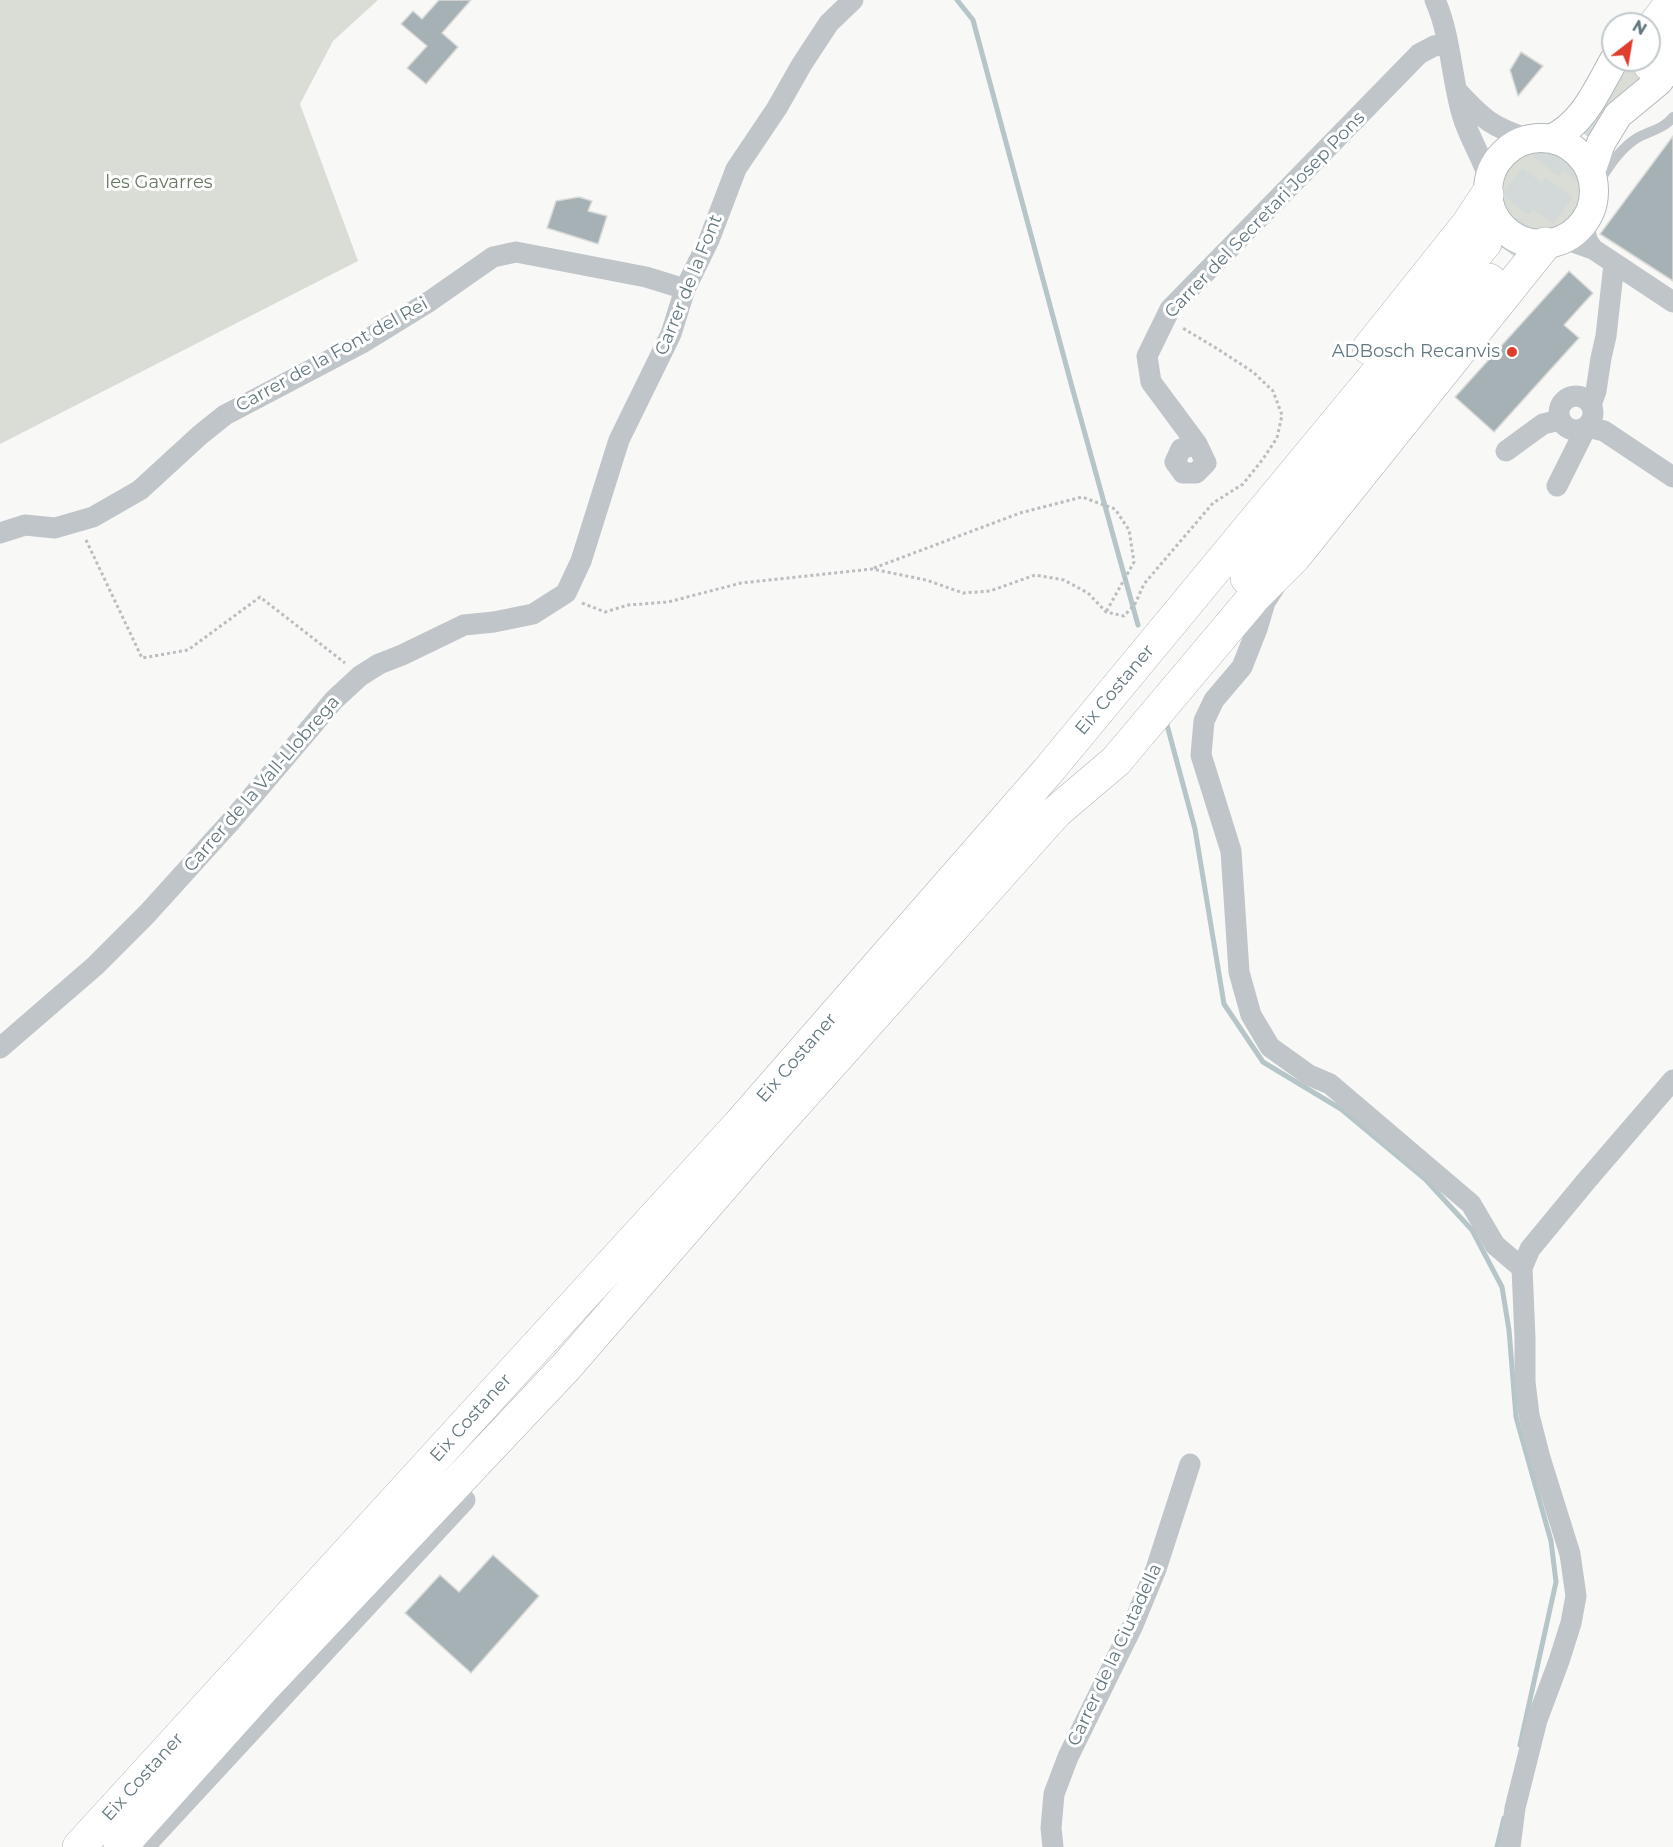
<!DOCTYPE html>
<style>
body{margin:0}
#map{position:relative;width:1673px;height:1847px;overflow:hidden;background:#f8f8f6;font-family:Montserrat,sans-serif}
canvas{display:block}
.north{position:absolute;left:1601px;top:12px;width:60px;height:60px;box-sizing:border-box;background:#fff;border:2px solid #c1c9cc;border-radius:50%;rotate:31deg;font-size:16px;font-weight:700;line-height:24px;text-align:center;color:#647880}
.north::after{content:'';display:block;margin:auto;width:21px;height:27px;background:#df3e2f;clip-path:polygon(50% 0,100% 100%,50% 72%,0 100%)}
</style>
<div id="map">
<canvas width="1673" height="1847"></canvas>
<div class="north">N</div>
</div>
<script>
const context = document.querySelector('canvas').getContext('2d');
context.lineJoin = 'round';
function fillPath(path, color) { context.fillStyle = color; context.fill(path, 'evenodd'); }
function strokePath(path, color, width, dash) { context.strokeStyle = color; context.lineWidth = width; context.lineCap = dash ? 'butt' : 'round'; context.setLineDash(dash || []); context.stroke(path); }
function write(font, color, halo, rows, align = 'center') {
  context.font = font + ' Montserrat,sans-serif'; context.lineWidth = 6; context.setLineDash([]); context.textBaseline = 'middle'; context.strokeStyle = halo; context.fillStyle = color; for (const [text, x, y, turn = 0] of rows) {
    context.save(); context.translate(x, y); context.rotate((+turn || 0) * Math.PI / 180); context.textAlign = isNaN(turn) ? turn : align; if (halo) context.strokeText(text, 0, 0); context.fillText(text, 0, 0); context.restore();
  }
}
fillPath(new Path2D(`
 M0,0H378L333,41L300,104L358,261L0,444Z
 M1620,60H1646L1657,67L1595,132L1585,124Z
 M1498 190a42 42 0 1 1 84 0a42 42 0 1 1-84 0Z`), '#d9ddd5');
strokePath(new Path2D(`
 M957,0L973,20L1072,387L1138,625
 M1167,725L1195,829L1224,1004L1263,1062L1341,1109L1425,1179L1472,1230L1502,1287L1509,1330L1516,1417L1551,1541L1556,1582L1520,1745
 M1497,1847L1504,1818`), '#b6c5c7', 5);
const building = new Path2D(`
 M439,0H471L442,33L458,47L426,84L407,68L427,46L401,24L413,11L422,19Z
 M1521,52L1543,66L1518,96L1510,70Z
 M1673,136V281L1600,234Z
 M579,197L592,201L588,211L607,216L598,244L547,228L556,201Z
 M1569,271L1593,293L1564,325L1579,338L1494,432L1455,397Z
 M493,1555L539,1596L471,1673L405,1613L440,1575L459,1592Z`);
fillPath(building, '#a6b1b5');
strokePath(building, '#dadad8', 1.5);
strokePath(new Path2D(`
 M1485,243L1584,116
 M1511,254L1607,122`), '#d3d8d8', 33, [33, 16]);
const secondary = new Path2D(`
 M1488 191a53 53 0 1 1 106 0a53 53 0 1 1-106 0Z
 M1551,139C1584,123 1597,90 1614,60
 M1591,172L1601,143L1618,115L1658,82L1673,63`);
const highway = new Path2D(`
 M1649,32L1673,1
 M1650,65L1673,34
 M1369,348L1468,224L1487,195
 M1247,578L1489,280
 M79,1847L738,1126L1048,771L1485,243
 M120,1847L262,1689L566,1367L762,1141L1056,812L1116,761L1255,596L1295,556L1545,244`);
strokePath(secondary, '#b2b9bc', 30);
strokePath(highway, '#b3b8bb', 34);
strokePath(new Path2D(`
 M86,540L142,658L188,650L260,597L345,663
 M874,568L1020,513L1082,497L1115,509L1129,530L1134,562L1106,612
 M582,603L605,612L628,605L668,602L741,583L872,569L926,580L963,593L990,591L1035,575L1064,580L1088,593L1106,612L1124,616L1135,604L1144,584L1213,503L1243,484L1263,459L1277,438L1282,415L1273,391L1253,372L1216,348L1181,327`), '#babec0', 3, [3, 3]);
strokePath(new Path2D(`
 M1595,188C1607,170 1618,150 1637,138C1649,131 1664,129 1673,117`), '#bfc5c8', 10);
strokePath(new Path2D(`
 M1435,0C1451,36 1451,76 1462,114C1468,136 1482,157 1489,179
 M1458,92C1483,119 1493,128 1529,139
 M1584,224L1587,240L1593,249
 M1565,239L1593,249L1673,302
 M1559 413a17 17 0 1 1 34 0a17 17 0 1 1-34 0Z
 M1591,405L1596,391L1601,358L1606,336L1614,264
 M1587,427L1604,431L1673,477
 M1197,444L1206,463L1196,473H1183L1175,462L1181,449L1197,444L1151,382L1147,356L1170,309L1419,54L1434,46L1447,44
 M1506,451L1543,424L1560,420
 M1557,486L1582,436L1584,428
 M0,533L25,525L55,528L93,517L140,490L200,435L225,415L362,343L430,301L493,257L516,252L646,277L685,289
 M1274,588L1265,602L1257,629L1242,667L1214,700L1204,721L1201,755L1231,851L1239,972L1251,1015L1270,1047L1309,1075L1330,1084L1471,1204L1495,1245L1522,1268
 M0,1048L95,966L147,914L233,819L334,700L360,676L379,664L402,655L464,625L494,622L533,614L566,593L581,561L619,440L671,334L685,289L709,240L736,169L777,108L802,64L829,23L853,0
 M144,1847L465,1500
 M1053,1847L1051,1828L1054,1794L1068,1757L1133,1625L1156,1569L1190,1464
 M1510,1847L1515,1808L1537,1720L1559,1661L1571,1623L1576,1596L1570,1554L1540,1458L1529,1415L1525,1382V1338L1522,1268L1530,1249L1587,1180L1673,1080`), '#bfc5c8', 21);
strokePath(secondary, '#fff', 28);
strokePath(highway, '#fff', 33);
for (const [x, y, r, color] of [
 [1512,352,6,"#df3e2f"]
]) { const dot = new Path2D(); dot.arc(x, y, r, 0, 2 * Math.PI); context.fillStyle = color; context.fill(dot); strokePath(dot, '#fff', 2); }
write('18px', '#697863', '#fff', [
 ["les Gavarres",159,183]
]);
write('18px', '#647880', '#fff', [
 ["Carrer del Secretari Josep Pons",1265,215,-46],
 ["Carrer de la Font",689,285,-68],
 ["Carrer de la Font del Rei",332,355,-29],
 ["Eix Costaner",1115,690,-50],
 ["Carrer de la Vall-Llobrega",262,784,-49],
 ["Eix Costaner",797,1058,-49],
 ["Eix Costaner",471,1418,-48],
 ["Carrer de la Ciutadella",1115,1655,-65],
 ["Eix Costaner",143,1777,-48]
]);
write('18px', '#647880', '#fff', [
 ["ADBosch Recanvis",1500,352]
], 'right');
</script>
